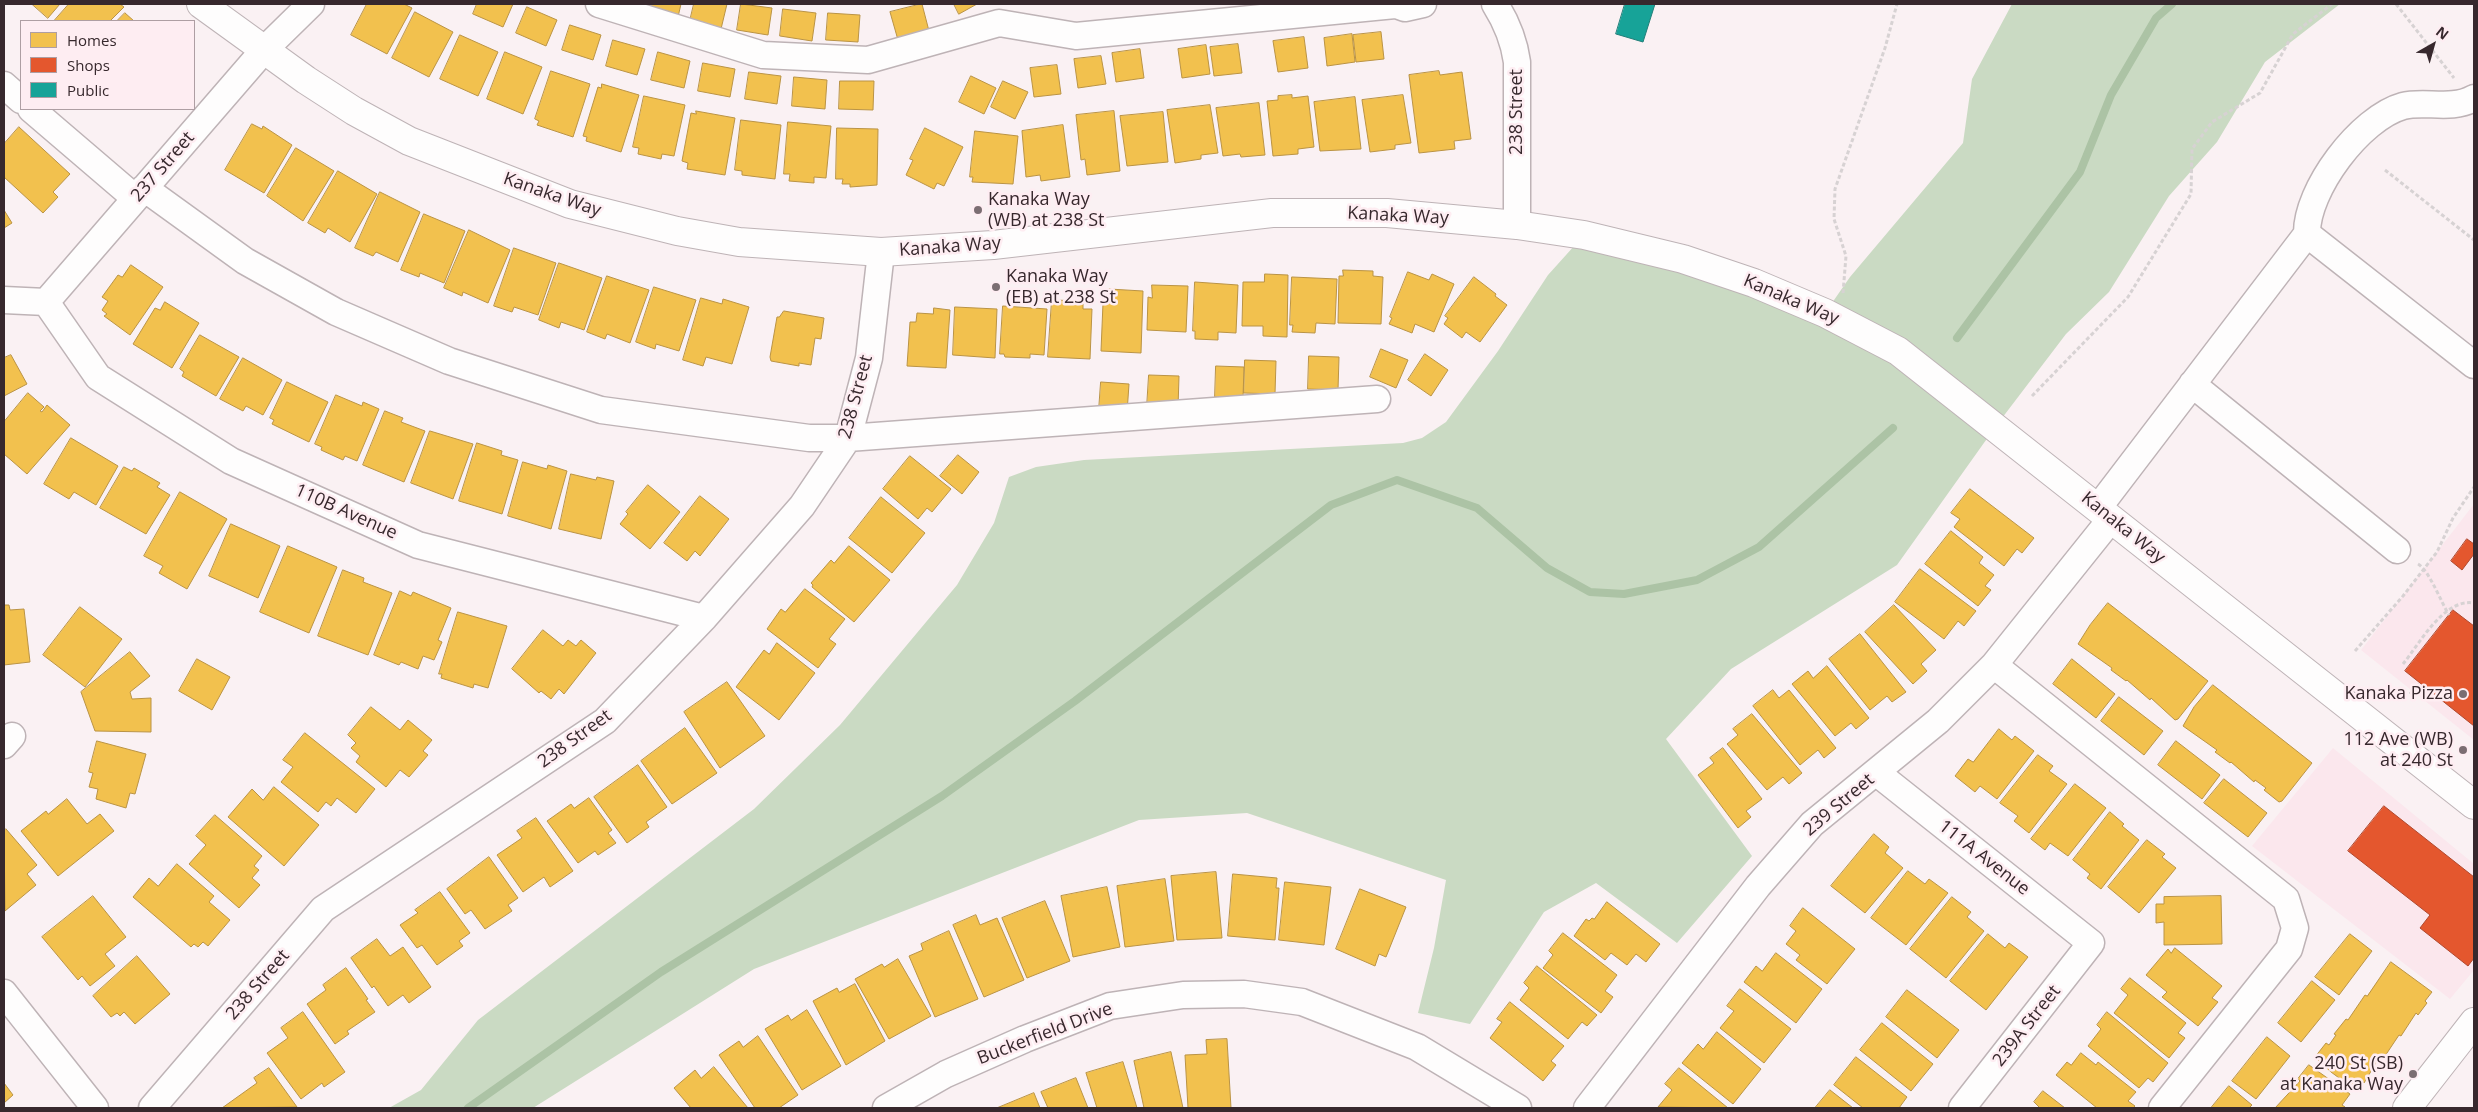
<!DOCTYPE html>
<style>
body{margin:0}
#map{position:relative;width:2478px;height:1112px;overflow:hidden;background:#faf1f3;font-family:"Open Sans",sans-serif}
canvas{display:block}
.frame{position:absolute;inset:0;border:5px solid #37282d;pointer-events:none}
.legend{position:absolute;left:20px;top:20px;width:175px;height:90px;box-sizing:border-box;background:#feedf2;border:1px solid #ae9ea3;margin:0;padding:6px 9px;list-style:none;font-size:15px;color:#37282d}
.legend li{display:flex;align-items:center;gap:10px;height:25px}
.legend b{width:25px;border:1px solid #ae9ea3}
.north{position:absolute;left:2408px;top:20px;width:50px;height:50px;-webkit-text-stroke:4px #feedf2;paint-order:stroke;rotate:38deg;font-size:14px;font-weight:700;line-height:20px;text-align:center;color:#37282d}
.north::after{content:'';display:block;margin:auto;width:18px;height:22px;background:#37282d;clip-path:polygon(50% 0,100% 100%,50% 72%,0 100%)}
</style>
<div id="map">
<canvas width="2478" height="1112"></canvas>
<div class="frame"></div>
<ul class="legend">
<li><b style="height:14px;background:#f2c14e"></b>Homes</li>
<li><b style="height:14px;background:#e4572e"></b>Shops</li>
<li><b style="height:14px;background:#17a398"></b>Public</li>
</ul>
<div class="north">N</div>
</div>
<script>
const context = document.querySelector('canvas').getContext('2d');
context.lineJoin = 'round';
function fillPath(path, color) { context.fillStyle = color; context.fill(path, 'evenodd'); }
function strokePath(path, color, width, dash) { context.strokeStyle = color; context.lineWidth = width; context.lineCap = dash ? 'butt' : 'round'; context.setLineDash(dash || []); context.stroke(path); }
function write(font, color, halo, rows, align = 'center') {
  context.font = font + ' "Open Sans",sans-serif'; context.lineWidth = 5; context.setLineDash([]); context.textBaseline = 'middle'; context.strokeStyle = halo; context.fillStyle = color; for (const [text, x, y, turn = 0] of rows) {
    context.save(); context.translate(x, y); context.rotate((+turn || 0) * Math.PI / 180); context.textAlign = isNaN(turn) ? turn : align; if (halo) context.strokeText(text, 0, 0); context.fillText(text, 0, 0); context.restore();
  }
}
fillPath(new Path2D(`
 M2474,504V740L2361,650Z
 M2333,748L2474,864V970L2450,999L2252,846Z`), '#fbe7ed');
fillPath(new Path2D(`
 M2012,4H2340L2265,62L2217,142L2169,196L2109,292L2066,334L1996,426L1897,565L1731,669L1666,739L1752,856L1677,943L1596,883L1544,912L1470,1024L1418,1013L1434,948L1446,880L1247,813L1139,820L754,969L533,1108H389L421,1090L478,1020L754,809L840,725L957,585L994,523L1009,477L1036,467L1084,460L1403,443L1422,438L1446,422L1498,351L1548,275L1584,235L1825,313L1850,277L1963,143L1972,79Z`), '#cadac3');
const homes = new Path2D(`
 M32,4H60L48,18Z
 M69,4H120L124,7L110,21H54Z
 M367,4H404L412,8L387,54L351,35Z
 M477,4H513L503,27L473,14Z
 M648,4H681L678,17L646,9Z
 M694,4H727L721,29L690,21Z
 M741,4L772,8L768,35L737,30Z
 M922,4L929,31L898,40L890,12Z
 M954,4H977L959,14Z
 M527,7L557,20L546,46L516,33Z
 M783,9L816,13L812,41L780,36Z
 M415,12L453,32L429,77L392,58Z
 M125,13L134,21H117Z
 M828,13L860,15L858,42L826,40Z
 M570,25L601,35L593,60L562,50Z
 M1381,32L1384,59L1356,62L1353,35Z
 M1352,34L1355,62L1327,66L1324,38Z
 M460,35L498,52L478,96L440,79Z
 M1304,37L1308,68L1278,72L1273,41Z
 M613,40L645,49L637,75L606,66Z
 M1238,44L1242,73L1214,76L1210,47Z
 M1206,45L1210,74L1182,78L1178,49Z
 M1140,49L1144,78L1116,82L1112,53Z
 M505,52L542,67L523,114L487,99Z
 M658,52L690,61L684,88L651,80Z
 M1101,56L1106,84L1078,88L1074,59Z
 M703,63L735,69L730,97L698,91Z
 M1057,65L1061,94L1034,97L1030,68Z
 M551,71L590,84L573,137L537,125L539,121L535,119Z
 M1439,71L1440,75L1462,72L1471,139L1454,141L1455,149L1419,153L1409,75Z
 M749,72L781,76L777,104L745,99Z
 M971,76L996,88L984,114L959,102Z
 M794,77L827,80L825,109L792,106Z
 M840,81H874L873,110L839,109Z
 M1003,81L1028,92L1015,119L991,107Z
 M602,84L639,95L621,152L586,141L587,137L583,136L598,87L601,88Z
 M1292,95V98L1308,96L1314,147L1298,149V154L1273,156L1267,101L1278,100V96Z
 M1403,95L1411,143L1395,145V149L1370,152L1362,100Z
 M644,96L685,105L674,156L662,154L661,159L638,154L639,148L633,147Z
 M1355,97L1361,149L1320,151L1314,102Z
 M1259,103L1265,155L1241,157L1240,154L1223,156L1216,108Z
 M1210,105L1218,153L1201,155V159L1175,163L1167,110Z
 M696,111L735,118L725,175L687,169L688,163L682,161L691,113L696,114Z
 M1114,111L1120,171L1087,175L1085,159L1081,160L1076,115Z
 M1163,112L1168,162L1127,166L1120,116Z
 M741,120L781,125L775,179L742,175V171L735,170Z
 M788,122L831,126L826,178L814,177V183L789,181L790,174H784Z
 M252,124L262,129L263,126L292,145L264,193L225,170Z
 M1063,125L1070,177L1041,181L1040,175L1026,177L1022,131Z
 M19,127L70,174L53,192L58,197L43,213L4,177V144Z
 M837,128L878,129L877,185L850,187V184H842L843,179H836Z
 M925,128L963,147L944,186L937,183L934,189L906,175L913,160L910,159Z
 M975,131L1018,136L1013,184L972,182L973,177H970Z
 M296,148L334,171L303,221L267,196Z
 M338,171L377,194L350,242L328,228L325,233L308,223Z
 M380,192L420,212L398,262L376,252L373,256L355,248Z
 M4,210L12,223L4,228Z
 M424,214L465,231L444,283L420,273L419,277L401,270Z
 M469,230L510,250L488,303L463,292L462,296L444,288Z
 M514,248L556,263L538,315L514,307L512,312L494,306Z
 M559,263L602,278L584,330L561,322L559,328L539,320Z
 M131,265L163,287L130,335L104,316L107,314L102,310L108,301L102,297L118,275L122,277Z
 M1343,270L1373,271V276L1383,277L1381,324L1338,323L1339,276H1343Z
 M1408,272L1429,280L1432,274L1454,284L1434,332L1415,324L1412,333L1389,324L1392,318L1390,317Z
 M1265,274L1288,275L1287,337L1263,336V326H1242L1243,282H1264Z
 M607,276L649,290L630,343L607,334L605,339L587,332Z
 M1292,277L1337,279L1335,324L1316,323L1315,333L1292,332L1293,325H1290Z
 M1474,277L1496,294L1495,296L1507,305L1480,342L1466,332L1462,338L1444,324L1448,318L1445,316Z
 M1195,282L1238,285L1236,333L1218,332V340L1195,339V331H1193Z
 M1152,285L1188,286L1186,332L1147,330L1148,297L1152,298Z
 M654,287L696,300L679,351L656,344L655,349L636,342Z
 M1109,289L1143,291L1141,353L1101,351L1103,303H1108Z
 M701,298L722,304L723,299L749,307L732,364L706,357L703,366L683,360Z
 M1052,300L1083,301V309H1092L1090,359L1048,357Z
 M165,302L199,323L172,368L133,344L155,308L160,310Z
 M1003,306L1047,309L1044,355L1030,354V358L1005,357L1004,354H1000Z
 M955,307L997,309L995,358L953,355Z
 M934,308L950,310L946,368L907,366L910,322H916L917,313L933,314Z
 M784,311L824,318L821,339L815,338L811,365L799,363V366L771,361L770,357L777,317H779Z
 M200,335L239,357L216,396L182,376L184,372L180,369Z
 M1381,349L1408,360L1396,388L1370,377Z
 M1425,354L1448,370L1431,396L1408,380Z
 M11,355L27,384L4,396V358Z
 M1309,356L1339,357L1338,390L1308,389Z
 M243,358L282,380L263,415L246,406L243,411L220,399Z
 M1245,360L1276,361L1275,394L1244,393Z
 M1216,366L1244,367L1243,398L1215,397Z
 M1149,375L1179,376L1178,408L1147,407Z
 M287,382L328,402L309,442L272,424L274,420L270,418Z
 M1101,382L1129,384L1127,413L1099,410Z
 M28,393L44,407L40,411L42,412L47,405L70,425L27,474L4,454V422Z
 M336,395L362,406L363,402L379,409L357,461L345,456L343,460L321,450L322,447L315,444Z
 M385,411L403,418L401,422L425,431L404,482L363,465Z
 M430,431L473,444L453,499L411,483Z
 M71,438L118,466L96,505L74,492L69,499L44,484Z
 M477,443L502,451L501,455L518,460L502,514L459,501Z
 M958,455L979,472L962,494L940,476Z
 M910,456L951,489L932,512L927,508L918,519L883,489Z
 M523,462L547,469L548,465L567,471L551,529L508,516Z
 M124,467L132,471L134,468L160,483L157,487L170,495L146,534L100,508Z
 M571,474L596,480L597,477L614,481L601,539L559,529Z
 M648,485L680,512L650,549L620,524L628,514L626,512Z
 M1970,489L2034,538L2022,553L2017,549L2004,566L1954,527L1960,519L1951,513Z
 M180,492L227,519L187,589L159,573L163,566L144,556Z
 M700,496L729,519L700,556L695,551L687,561L664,543Z
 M881,497L925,533L892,573L849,538Z
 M231,524L280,546L258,598L209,576Z
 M1951,531L1983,557L1979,563L1994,575L1985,586L1991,590L1978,606L1925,564Z
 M288,546L337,567L309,633L260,612Z
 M849,546L890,580L854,622L812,587L813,585L811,583L831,560L834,563Z
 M1920,569L1976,611L1964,626L1958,621L1944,639L1895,602Z
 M343,570L364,578L363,582L392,593L368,655L318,636Z
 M805,589L845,619L829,639L836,644L818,668L767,629L781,609L785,612Z
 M400,591L411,596L413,592L451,608L438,640L442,642L434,660L423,656L418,669L401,662L399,665L374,655Z
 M2108,603L2208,681L2178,719L2175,720L2151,698L2150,700L2127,680L2126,681L2111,670L2112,668L2078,644L2090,625Z
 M4,605H9L10,610L24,609L30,662L4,665Z
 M1894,605L1936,650L1921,664L1927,671L1913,684L1865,632Z
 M80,607L122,639L85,687L43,655Z
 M458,612L507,626L488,688L474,684L473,688L441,678L442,674H439Z
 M543,630L563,646L568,640L576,646L581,640L596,653L564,694L559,689L551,699L541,691L539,693L512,669Z
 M1860,634L1906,692L1892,702L1887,696L1870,710L1829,659Z
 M777,643L815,673L779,720L736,687L764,650L769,654Z
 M130,652L150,676L130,692L132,699L151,698V732L95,731L81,692Z
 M197,659L230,677L212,710L179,691Z
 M2072,659L2115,694L2096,718L2053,684Z
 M1827,666L1869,718L1856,729L1851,723L1835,736L1792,684L1808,671L1813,678Z
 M727,682L765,736L720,768L684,712Z
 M2213,685L2312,763L2282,801L2279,802L2264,790L2266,788L2255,780L2254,782L2231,762L2230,763L2215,752L2217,750L2183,726L2194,707Z
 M1773,690L1779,698L1789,690L1836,748L1824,758L1818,750L1800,765L1753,706Z
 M2119,697L2163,731L2144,755L2101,721Z
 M371,707L400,730L408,720L432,740L423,751L428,755L409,777L400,770L386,787L356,762L360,756L351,748L356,743L348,735Z
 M1752,714L1802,773L1789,784L1783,777L1767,790L1727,744L1738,735L1733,729Z
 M685,728L717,773L672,804L641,761Z
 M1999,729L2012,740L2015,736L2034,751L1997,799L1980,786L1975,792L1955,776L1968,759L1973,762Z
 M305,733L375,789L356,813L337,798L331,806L326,802L318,812L281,782L293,767L283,760Z
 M97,741L146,754L135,794L130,793L126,808L96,799L98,789L89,787L93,773L89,772Z
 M2176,741L2220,775L2202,799L2158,765Z
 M1723,748L1762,799L1746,811L1751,817L1738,828L1698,775L1714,763L1710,758Z
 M2038,755L2053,766L2049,771L2067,784L2029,833L2014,821L2018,816L2000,803Z
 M638,765L667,807L646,822L649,827L627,843L594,797Z
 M2224,779L2267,813L2248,837L2204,803Z
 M2075,784L2106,808L2068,856L2050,843L2045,850L2031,839Z
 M274,787L319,825L284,866L228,817L252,789L263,800Z
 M589,798L612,830L608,833L616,843L598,855L595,851L578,863L547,821L571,804L574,808Z
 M67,799L87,824L100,814L114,831L58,876L21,831L46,811L48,814Z
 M2110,812L2124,824L2122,826L2139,840L2101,889L2087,878L2090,874L2073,860Z
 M215,815L262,856L254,866L259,870L252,878L260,885L239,908L189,864L206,845L196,836Z
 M536,818L573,871L550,887L544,877L523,892L497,855L522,838L517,831Z
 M6,829L37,865L27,874L36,885L5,911L4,831Z
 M1874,834L1889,847L1885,853L1903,868L1865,913L1831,886Z
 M2147,840L2165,854L2162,857L2176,868L2139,913L2108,887Z
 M489,857L518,898L508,905L512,911L485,929L471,910L465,914L447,889Z
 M177,864L214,896L209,902L230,920L208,946L203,942L198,947L194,944L191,947L133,897L149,878L158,886Z
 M1908,871L1925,884L1929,879L1948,893L1906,945L1871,918Z
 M1216,872L1222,938L1177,940L1171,876Z
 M1233,874L1277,878L1276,888H1279L1275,940L1228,936Z
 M1165,879L1174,941L1125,947L1117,886Z
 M1285,882L1331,887L1324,945L1279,940Z
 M1107,887L1120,947L1073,957L1061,896Z
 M1360,889L1406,907L1386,957L1379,954L1375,966L1336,949Z
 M440,892L470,933L459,941L463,946L437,965L422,945L417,948L400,925L418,913L415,910Z
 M93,896L126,937L105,954L115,966L90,986L82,976L78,980L42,937Z
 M2221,896L2222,944L2164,945V922L2156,923V904H2164V897Z
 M1952,897L1971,912L1967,917L1984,931L1946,978L1910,949Z
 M1045,901L1070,961L1027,978L1002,918Z
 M1607,902L1660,944L1646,962L1636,954L1627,965L1611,953L1605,960L1574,936L1586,919L1589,921L1592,918L1594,919Z
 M1803,908L1855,949L1827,984L1796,960L1800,955L1786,944L1796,931L1790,926Z
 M976,915L980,925L997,918L1024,980L984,997L953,925Z
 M949,931L978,999L935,1017L909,956L923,950L921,944Z
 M1563,933L1617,975L1605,991L1613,997L1601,1013L1543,968L1553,955L1549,951Z
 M1988,934L2005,948L2009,943L2028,957L1986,1010L1950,981Z
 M2350,934L2372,951L2339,995L2315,977Z
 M377,939L390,956L403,947L431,987L409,1003L403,995L388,1006L374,986L372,988L351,958Z
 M2175,948L2222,986L2212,998L2218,1002L2198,1026L2162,997L2167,992L2146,975L2168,949L2171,953Z
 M1776,953L1822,989L1796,1023L1744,982L1756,966L1762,971Z
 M137,956L170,994L135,1024L124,1012L120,1016L117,1013L111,1017L93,996Z
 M898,959L931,1016L889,1039L855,979L882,964L884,967Z
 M2391,962L2432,992L2425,1001L2427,1003L2418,1015L2416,1013L2401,1036L2399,1035L2383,1059L2380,1056L2364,1083L2361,1080L2354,1089L2331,1072L2315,1057L2326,1043L2329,1045L2336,1035L2334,1034L2346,1019L2348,1020L2365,995L2367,996Z
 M1537,966L1597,1015L1587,1026L1582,1022L1568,1039L1520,1000L1529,988L1524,983Z
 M346,968L368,999L366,1000L375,1012L347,1031L349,1034L335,1044L307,1004L326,990L323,985Z
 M2130,978L2186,1023L2178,1033L2185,1038L2169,1058L2114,1013L2128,995L2121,989Z
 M2312,981L2335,1000L2301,1042L2278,1023Z
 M855,984L885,1041L846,1065L813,1001L837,988L839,992Z
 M1740,989L1791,1029L1764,1063L1720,1028L1734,1011L1727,1006Z
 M1907,990L1959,1030L1937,1058L1886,1017Z
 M1510,1002L1564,1046L1551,1061L1556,1065L1543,1081L1490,1038L1502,1022L1497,1019Z
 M807,1010L841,1066L802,1090L765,1029L788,1015L791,1020Z
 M303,1012L345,1072L324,1087L322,1083L301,1099L267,1053L288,1038L281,1028Z
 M2107,1012L2168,1063L2153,1082L2148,1078L2139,1088L2088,1046L2101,1029L2097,1025Z
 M1882,1023L1933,1064L1911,1091L1860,1050Z
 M1717,1032L1761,1069L1733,1104L1682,1063L1698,1044L1703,1049Z
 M758,1036L798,1095L779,1108H755L719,1055L739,1041L743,1047Z
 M2267,1037L2290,1056L2256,1099L2232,1081Z
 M1227,1039L1231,1108H1188L1185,1055L1207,1054L1206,1040Z
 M1171,1052L1183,1108H1144L1134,1061Z
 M2081,1053L2096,1065L2098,1062L2136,1092L2128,1101L2135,1106L2133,1108H2097L2056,1075L2067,1062L2071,1065Z
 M1856,1057L1907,1097L1899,1108H1863L1834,1085Z
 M1123,1062L1137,1108H1097L1086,1073Z
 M2309,1065L2350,1094L2342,1105L2345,1107L2343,1108H2275L2300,1081L2298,1079Z
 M714,1067L748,1108H691L674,1088L695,1070L701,1078Z
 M269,1068L297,1107L222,1108L257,1083L254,1078Z
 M1679,1068L1728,1108L1658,1107L1672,1090L1665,1084Z
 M1076,1078L1088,1108H1048L1041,1092Z
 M4,1083L13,1095L4,1103Z
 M2229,1086L2252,1105L2249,1108H2211Z
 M1830,1090L1853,1108H1815Z
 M2043,1091L2065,1108H2040L2034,1102Z
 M1034,1093L1040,1108H997Z`);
fillPath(homes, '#f2c14e');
strokePath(homes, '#ba9344', 1);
const shops = new Path2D(`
 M2467,539L2474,544V554L2462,570L2451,561Z
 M2453,610L2474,626V726L2405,671Z
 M2384,806L2474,877V958L2468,966L2420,928L2430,915L2348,851Z`);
fillPath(shops, '#e4572e');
strokePath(shops, '#b0492e', 1);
const public = new Path2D(`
 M1625,4H1655L1643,42L1616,34Z`);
fillPath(public, '#17a398');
strokePath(public, '#217e78', 1);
strokePath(new Path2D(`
 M1957,338L2080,172L2111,95L2156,18L2172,4
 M468,1108L661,972L942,796L1075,701L1331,505L1397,480L1477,508L1547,568L1590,592L1624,594L1697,580L1759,547L1893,428`), '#acc3a5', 8);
const minor = new Path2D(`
 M599,4L763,55L868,60L999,23L1076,36L1395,5
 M1394,4L1405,8L1423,4
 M1495,4C1507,23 1514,40 1517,62V225
 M4,85L21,100
 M31,109L135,198
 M144,188L245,261L336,312L449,361L601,410L809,438H848L1377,399
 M2307,234L2474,365
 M4,300L46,302
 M46,302L98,377L231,461L418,545L704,618
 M46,302L264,50L311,4
 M2192,384L2397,550
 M2098,508L2307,234C2306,190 2360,118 2403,106C2425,100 2451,111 2474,98
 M1994,665L2286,899L2295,928L2289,949L2162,1108
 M4,745L12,736
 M1877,773L2091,943L1962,1108
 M4,993L95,1108
 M152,1108L323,909L605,721L704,618L802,506L848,438L869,358L881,252
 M886,1108L946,1074L1025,1039L1110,1006L1183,995L1244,994L1302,1002L1417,1047L1518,1108
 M1587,1108L1758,886L1812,824L1938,721L1994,665L2111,519`);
const major = new Path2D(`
 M201,4L306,80L354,111L409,141L570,204L677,231L739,242L881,252L993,245L1272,213H1387L1517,225L1584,235L1683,259L1754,283L1825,313L1898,351L2474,805
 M2407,1108L2474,1022`);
strokePath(minor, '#beb3b6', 29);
strokePath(major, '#beb3b6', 30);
strokePath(new Path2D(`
 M2396,4L2454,78
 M2385,170L2474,240
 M1843,293L1846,256L1834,219L1835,189L1885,48L1897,4
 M2032,396L2128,297L2191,194L2192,149L2212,122L2260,93L2293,34L2332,4
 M2418,564C2429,570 2441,602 2449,615
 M2355,651L2403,596L2437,552L2453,518L2474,487
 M2403,664C2420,643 2444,598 2474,603
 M2410,694L2419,684`), '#d7d2d3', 3, [4, 2.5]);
strokePath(minor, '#fefdfd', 26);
strokePath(major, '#fefdfd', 28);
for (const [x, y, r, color] of [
 [978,210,5,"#7b6e72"],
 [996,287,5,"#7b6e72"],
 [2463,694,5,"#7b6e72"],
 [2463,750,5,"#7b6e72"],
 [2413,1074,5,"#7b6e72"]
]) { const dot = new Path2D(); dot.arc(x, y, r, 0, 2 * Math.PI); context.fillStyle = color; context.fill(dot); strokePath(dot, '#feedf2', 2); }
write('18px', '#37282d', '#feedf2', [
 ["238 Street",1517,112,-90],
 ["237 Street",163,167,-49],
 ["Kanaka Way",552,195,19],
 ["Kanaka Way",1398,216,3],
 ["Kanaka Way",950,247,-4],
 ["Kanaka Way",1791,300,23],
 ["238 Street",856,397,-75],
 ["110B Avenue",346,512,24],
 ["Kanaka Way",2123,528,39],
 ["238 Street",575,739,-36],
 ["239 Street",1839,805,-40],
 ["111A Avenue",1984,858,38],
 ["238 Street",258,985,-49],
 ["239A Street",2027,1026,-52],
 ["Buckerfield Drive",1045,1034,-21]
]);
write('18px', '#37282d', '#feedf2', [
 ["Kanaka Way",988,200,"left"],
 ["(WB) at 238 St",988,221,"left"],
 ["Kanaka Way",1006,277,"left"],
 ["(EB) at 238 St",1006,298,"left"],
 ["Kanaka Pizza",2453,694],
 ["112 Ave (WB)",2453,740],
 ["at 240 St",2453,761],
 ["240 St (SB)",2403,1064],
 ["at Kanaka Way",2403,1085]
], 'right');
</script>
